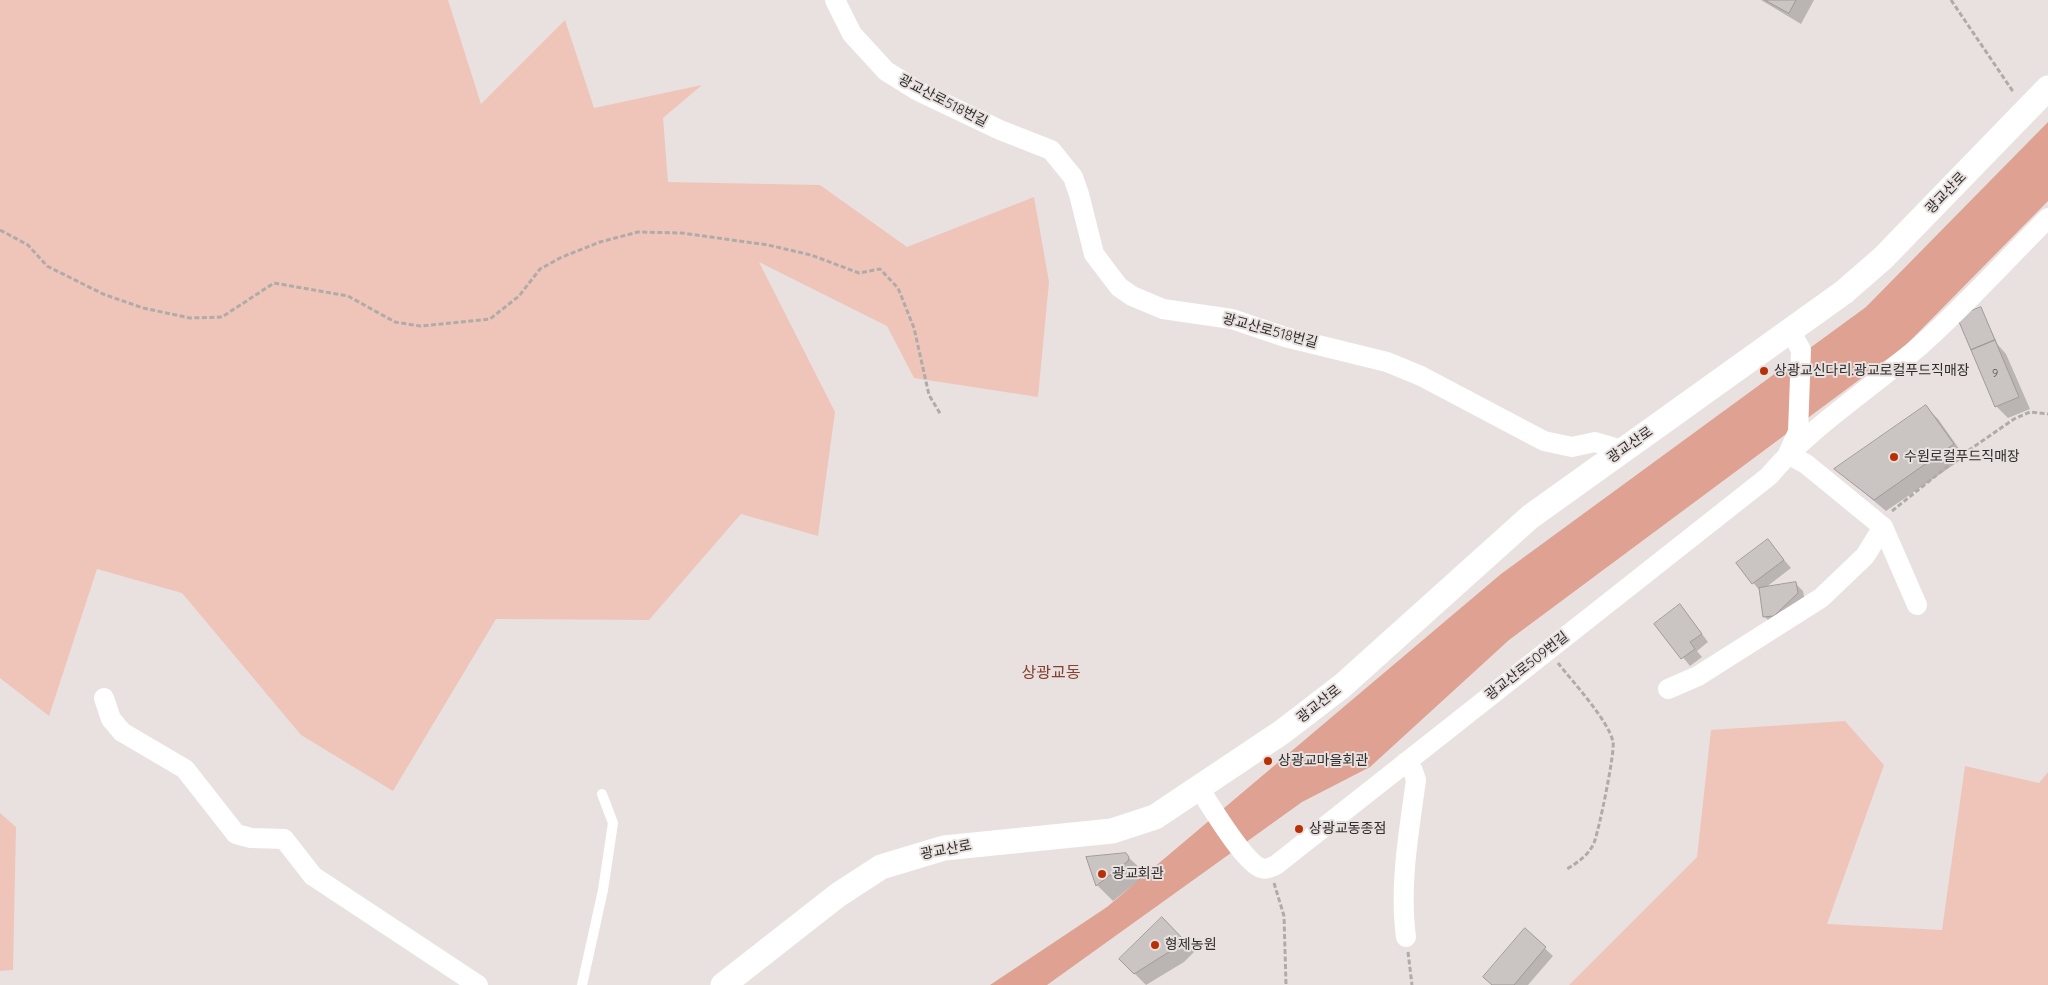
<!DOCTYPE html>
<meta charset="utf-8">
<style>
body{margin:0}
canvas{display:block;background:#e8e1df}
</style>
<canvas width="2048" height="985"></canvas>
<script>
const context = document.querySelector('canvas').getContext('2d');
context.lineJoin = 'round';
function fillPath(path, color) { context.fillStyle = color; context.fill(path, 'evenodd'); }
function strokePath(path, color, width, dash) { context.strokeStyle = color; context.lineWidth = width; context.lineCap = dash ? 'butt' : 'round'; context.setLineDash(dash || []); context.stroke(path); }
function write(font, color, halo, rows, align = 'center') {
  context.font = font + ' Quicksand,"Noto Sans KR",sans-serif'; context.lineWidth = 4; context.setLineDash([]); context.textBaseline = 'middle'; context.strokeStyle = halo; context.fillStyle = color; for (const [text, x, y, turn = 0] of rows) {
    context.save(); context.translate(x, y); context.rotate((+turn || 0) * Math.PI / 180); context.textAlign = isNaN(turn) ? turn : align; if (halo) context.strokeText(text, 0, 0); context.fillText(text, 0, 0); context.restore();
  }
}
fillPath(new Path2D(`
 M0,0H448L481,104L565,20L594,108L702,85L663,118L668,182L820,185L907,247L1034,197L1049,282L1038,397L914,378L887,326L759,262L835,412L818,536L741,514L649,620L496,619L393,791L301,735L182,593L97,569L49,716L0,678Z
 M1845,721L1884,765L1827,924L1942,930L1965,766L2039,783L2048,772V985H1569L1697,857L1711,730Z
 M0,813L16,827L13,970L0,971Z`), '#efc5ba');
fillPath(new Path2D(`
 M2048,122V201L1906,345L1509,640L1370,767L1302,802L1047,985H990L1107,907L1501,574L1866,307Z`), '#dfa192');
fillPath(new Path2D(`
 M1761,0H1814L1801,24Z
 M1981,309L1998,345L2006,354L2030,409L2008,418L1996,406Z
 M1926,407L1938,419L1965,457L1886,511L1836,469Z
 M1768,541L1791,568L1765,588L1795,583L1803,591L1805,601L1772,624L1765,617L1760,591L1738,564Z
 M1687,614L1708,642L1697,651L1702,657L1690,666L1656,624Z
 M1127,856L1144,872L1143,877L1113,901L1097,885Z
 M1162,919L1194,952L1184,962L1146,985L1120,959Z
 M1525,930L1553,956L1528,985H1492Z`), '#0003');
const building = new Path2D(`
 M1765,0H1796L1789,13Z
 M1981,307L1995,340L1971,350L1957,317Z
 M1995,340L2019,397L1995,407L1971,350Z
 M1926,405L1954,444L1874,500L1834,469Z
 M1768,539L1784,560L1752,584L1736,563Z
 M1796,582L1798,593L1774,616L1763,617L1759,588Z
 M1680,604L1702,634L1690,642L1695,649L1681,659L1654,624Z
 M1126,853L1129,857L1128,861L1096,886L1086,857Z
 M1162,917L1183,939L1172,950L1134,974L1119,959Z
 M1525,928L1546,947L1514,985H1492L1483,977Z`);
fillPath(building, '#cac4c3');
strokePath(building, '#a09a99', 1);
strokePath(new Path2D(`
 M1951,0L2014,93
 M0,230L28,245L47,266L103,294L143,308L190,318L222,317L274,283L348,296L395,322L420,326L490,319L519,296L540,269L562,257L600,242L638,232L682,233L768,245L811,255L859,273L880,269L898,288L914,328L929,395L941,415
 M1892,511L1959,457L2014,419L2030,412L2048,414
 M1558,663C1572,681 1609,721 1613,742C1615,753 1599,830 1594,843C1588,856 1578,862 1567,869
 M1274,883L1284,916L1286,985
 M1408,952L1412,985`), '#b0aba9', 3, [5, 2.5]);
strokePath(new Path2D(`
 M582,985L603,890L613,823L602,794`), '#fff', 10);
strokePath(new Path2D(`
 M835,0L852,34L886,71L918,91L1000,130L1051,150L1073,177L1079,194L1094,254L1119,287L1132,296L1163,309L1232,319L1285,337L1387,362L1421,376L1544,441L1572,447L1595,442L1622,450
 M1791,332L1801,350L1798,432L1788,454L1806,464L1883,527L1917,605
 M1668,689L1698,676L1821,598L1865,556L1883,527
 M104,698L111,719L122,732L185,769L236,834L251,838L284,839L313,876L478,985
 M1406,762L1413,771L1416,780C1409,832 1399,885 1406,937
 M1199,788C1210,805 1244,862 1261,868C1266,870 1271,867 1276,865L1769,476C1813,424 1871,389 1922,344C1966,305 2006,260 2048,218`), '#fff', 20);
strokePath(new Path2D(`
 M723,985L838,895L881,867L944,848L1112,831L1155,817L1282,732L1342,686L1530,517L1844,292L1883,258L2048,88`), '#fff', 25);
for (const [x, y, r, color] of [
 [1764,371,5,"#ba3006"],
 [1894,457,5,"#ba3006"],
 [1268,761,5,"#ba3006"],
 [1299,829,5,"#ba3006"],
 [1102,874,5,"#ba3006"],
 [1155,945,5,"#ba3006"]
]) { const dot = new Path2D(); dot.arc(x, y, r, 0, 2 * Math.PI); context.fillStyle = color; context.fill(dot); strokePath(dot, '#e8e1df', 2); }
write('11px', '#565352', null, [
 ["9",1995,374]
]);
write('14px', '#2f2d2c', '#e8e1df', [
 ["광교산로518번길",943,101,27],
 ["광교산로",1946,193,-46],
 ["광교산로518번길",1270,331,15],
 ["광교산로",1630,445,-35],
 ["광교산로509번길",1527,666,-38],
 ["광교산로",1319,704,-38],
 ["광교산로",946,850,-11]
]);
write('14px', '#2f2d2c', '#e8e1df', [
 ["상광교신다리.광교로컬푸드직매장",1774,371],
 ["수원로컬푸드직매장",1904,457],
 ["상광교마을회관",1278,761],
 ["상광교동종점",1309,829],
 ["광교회관",1112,874],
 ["형제농원",1165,945]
], 'left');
write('16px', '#85402f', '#e8e1df', [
 ["상광교동",1051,673]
]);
</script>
